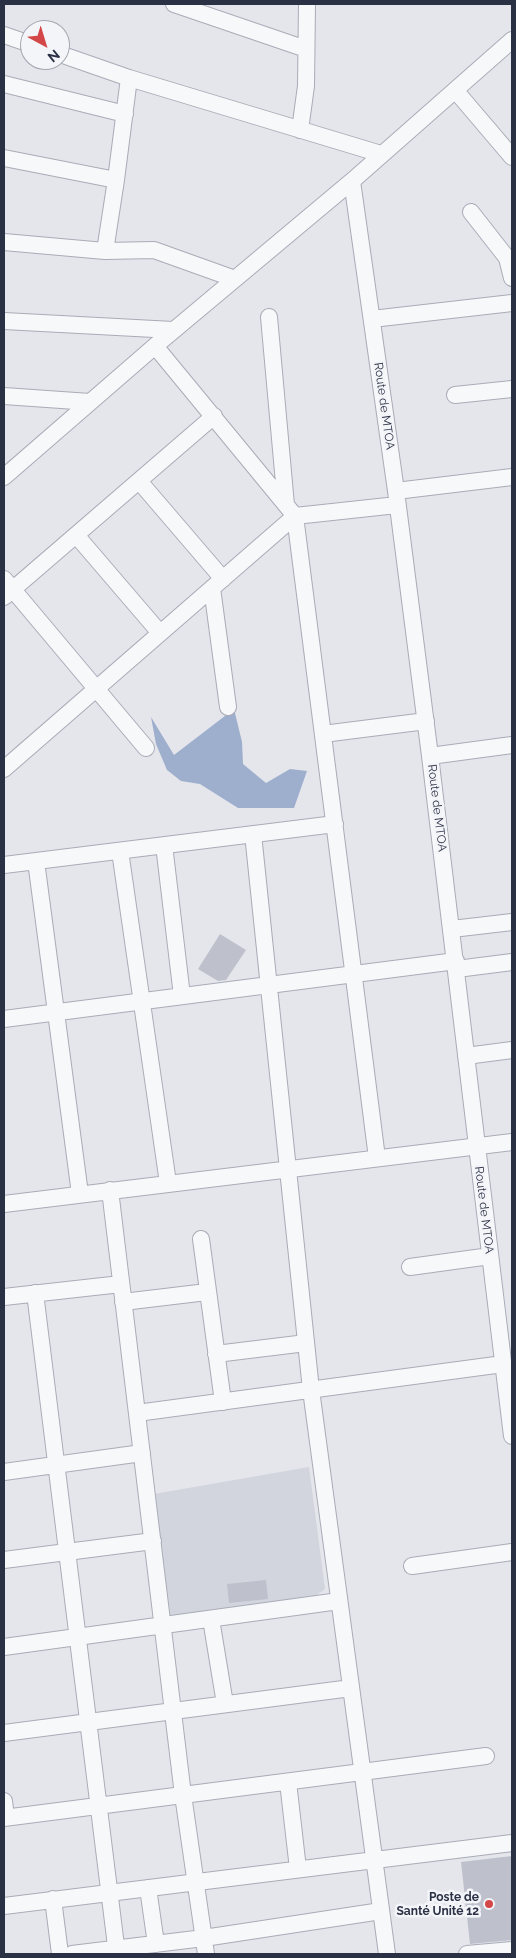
<!DOCTYPE html>
<meta charset="utf-8">
<style>
body{margin:0}
#map{position:relative;width:516px;height:1958px;overflow:hidden;background:#e4e6ec;font-family:Raleway,sans-serif}
canvas{display:block}
.frame{position:absolute;inset:0;border:5px solid #2b3145;pointer-events:none}
.north{position:absolute;left:20px;top:20px;width:50px;height:50px;box-sizing:border-box;background:#f4f5f9;border:1px solid #a4a7b1;border-radius:50%;rotate:141deg;font-size:14px;font-weight:700;line-height:20px;text-align:center;color:#2b3145}
.north::after{content:'';display:block;margin:auto;width:18px;height:22px;background:#d34748;clip-path:polygon(50% 0,100% 100%,50% 72%,0 100%)}
</style>
<div id="map">
<canvas width="516" height="1958"></canvas>
<div class="frame"></div>
<div class="north">N</div>
</div>
<script>
const context = document.querySelector('canvas').getContext('2d');
context.lineJoin = 'round';
function fillPath(path, color) { context.fillStyle = color; context.fill(path, 'evenodd'); }
function strokePath(path, color, width, dash) { context.strokeStyle = color; context.lineWidth = width; context.lineCap = dash ? 'butt' : 'round'; context.setLineDash(dash || []); context.stroke(path); }
function write(font, color, halo, rows, align = 'center') {
  context.font = font + ' Raleway,sans-serif'; context.lineWidth = 5; context.setLineDash([]); context.textBaseline = 'middle'; context.strokeStyle = halo; context.fillStyle = color; for (const [text, x, y, turn = 0] of rows) {
    context.save(); context.translate(x, y); context.rotate((+turn || 0) * Math.PI / 180); context.textAlign = isNaN(turn) ? turn : align; if (halo) context.strokeText(text, 0, 0); context.fillText(text, 0, 0); context.restore();
  }
}
fillPath(new Path2D(`
 M309,1467L325,1589L310,1600L171,1620L154,1494Z`), '#d2d5de');
fillPath(new Path2D(`
 M234,709L242,742L243,764L266,783L290,769L307,771L294,808H238L200,784L181,781L167,770L156,744L151,717L174,755Z`), '#9eaecd');
fillPath(new Path2D(`
 M220,934L246,950L226,980L218,981L198,969Z
 M266,1580L268,1599L229,1603L227,1584Z
 M512,1856V1940L470,1944L461,1862Z`), '#bec1cc');
const minor = new Path2D(`
 M174,4L306,49
 M4,35L30,44
 M60,54L129,78L381,154
 M4,84L125,114
 M455,90L512,157
 M300,130L306,86L307,4
 M4,158L116,180
 M352,181L396,491L430,756L512,1436
 M471,212L507,258L512,278
 M4,242L105,251L154,250L235,279
 M105,251L116,180L129,78
 M269,317L286,505
 M372,319L512,303
 M4,321L173,330
 M155,346L295,516L377,1158
 M455,395L512,389
 M4,396L90,402
 M4,477L155,346L352,181L512,40
 M139,481L223,579
 M396,491L512,477
 M76,535L160,633
 M4,579L146,748
 M212,588L228,707
 M4,597L214,416
 M323,734L426,721
 M430,756L512,745
 M4,769L295,516L397,505
 M253,834L311,1390L387,1954
 M164,845L182,996
 M120,851L168,1183
 M36,861L80,1194
 M4,865L335,824
 M452,929L512,922
 M457,969L512,962
 M4,1019L456,961
 M466,1056L512,1050
 M110,1190L183,1795L206,1954
 M4,1204L512,1142
 M201,1239L223,1402
 M410,1267L490,1256
 M35,1293L117,1954
 M4,1297L121,1284
 M123,1302L207,1292
 M216,1354L306,1343
 M137,1413L503,1364
 M4,1472L142,1453
 M4,1560L153,1541
 M412,1566L512,1552
 M211,1619L225,1704
 M4,1647L339,1601
 M4,1733L351,1688
 M288,1782L298,1869
 M4,1801L6,1817
 M4,1818L486,1756
 M148,1888L156,1944
 M53,1899L60,1954
 M4,1906L512,1843
 M72,1954L204,1938L381,1911
 M467,1954L512,1950`);
strokePath(minor, '#a9acb7', 18);
strokePath(minor, '#f7f8fa', 16);
for (const [x, y, r, color] of [
 [489,1904,5,"#d34748"]
]) { const dot = new Path2D(); dot.arc(x, y, r, 0, 2 * Math.PI); context.fillStyle = color; context.fill(dot); strokePath(dot, '#f4f5f9', 2); }
write('12px', '#2b3145', '#f4f5f9', [
 ["Route de MTOA",384,406,82],
 ["Route de MTOA",437,808,83],
 ["Route de MTOA",484,1210,83]
]);
write('bold 12px', '#2b3145', '#f4f5f9', [
 ["Poste de",479,1897],
 ["Santé Unité 12",479,1911]
], 'right');
</script>
